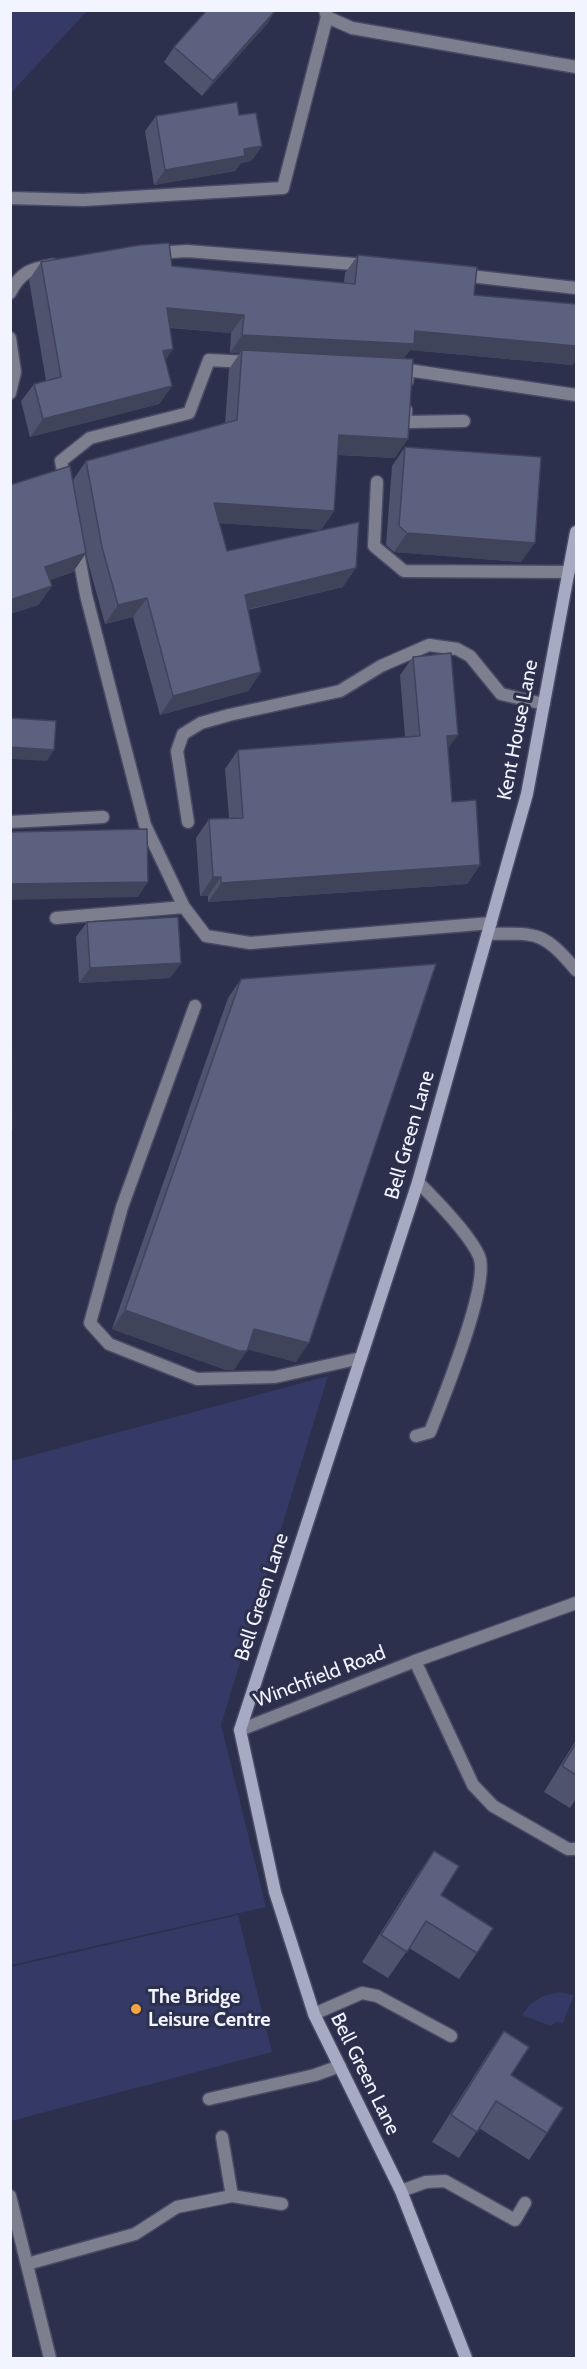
<!DOCTYPE html>
<style>
body{margin:0}
#map{position:relative;width:587px;height:2369px;overflow:hidden;background:#2c304c;font-family:Cabin,sans-serif}
canvas{display:block}
.frame{position:absolute;inset:0;border:12px solid #f2f4ff;pointer-events:none}
</style>
<div id="map">
<canvas width="587" height="2369"></canvas>
<div class="frame"></div>
</div>
<script>
const context = document.querySelector('canvas').getContext('2d');
context.lineJoin = 'round';
function fillPath(path, color) { context.fillStyle = color; context.fill(path, 'evenodd'); }
function strokePath(path, color, width, dash) { context.strokeStyle = color; context.lineWidth = width; context.lineCap = dash ? 'butt' : 'round'; context.setLineDash(dash || []); context.stroke(path); }
function write(font, color, halo, rows, align = 'center') {
  context.font = font + ' Cabin,sans-serif'; context.lineWidth = 6; context.setLineDash([]); context.textBaseline = 'middle'; context.strokeStyle = halo; context.fillStyle = color; for (const [text, x, y, turn = 0] of rows) {
    context.save(); context.translate(x, y); context.rotate((+turn || 0) * Math.PI / 180); context.textAlign = isNaN(turn) ? turn : align; if (halo) context.strokeText(text, 0, 0); context.fillText(text, 0, 0); context.restore();
  }
}
fillPath(new Path2D(`
 M11,10L87,11L11,93L10,11Z
 M328,1376L221,1725L266,1907L11,1965V1461Z
 M238,1915L272,2052L11,2121V1967Z
 M560,1992L574,1995L563,2023L556,2022L551,2026L522,2015C532,2000 542,1995 560,1992Z`), '#353965');
const lane = new Path2D(`
 M10,198L83,200L283,188L327,17
 M154,253L187,251L367,265
 M461,275L576,288
 M10,293C21,271 31,269 53,265
 M10,338L15,372L10,393
 M407,381L408,370L576,395
 M406,410L405,422L464,421
 M65,482L61,461L90,438L189,413L209,360L248,362
 M377,482L374,546L404,571L569,572
 M77,546L86,595L145,825L184,907L206,936L250,943L491,923
 M10,822L103,817
 M188,822L177,751L183,734L201,723L229,715L340,691L381,666L429,645L457,649L470,656L501,694L544,704
 M56,918L184,907
 M195,1006L122,1207L90,1323L109,1344L197,1379L275,1377L361,1358
 M415,1661L473,1785L493,1806L568,1849H576
 M314,2014L362,1993L377,1996L451,2036
 M209,2099L315,2075L340,2066
 M401,2191L426,2182L445,2181L515,2220L525,2203`);
const street = new Path2D(`
 M325,10L327,17L352,28L576,67
 M488,934C537,933 543,931 576,970
 M416,1436L430,1432C442,1401 491,1283 479,1256C470,1235 435,1199 418,1182
 M240,1730L415,1661L576,1603
 M222,2137L232,2196
 M10,2196L50,2358
 M27,2264L135,2234L177,2207L232,2196L282,2204`);
const secondary = new Path2D(`
 M466,2358L401,2191L314,2014L275,1892L240,1730L418,1182L479,964L527,794L576,532`);
strokePath(lane, '#484b65', 15);
strokePath(street, '#484b65', 15);
strokePath(secondary, '#484b65', 15);
strokePath(lane, '#7d7f8e', 12);
strokePath(street, '#7d7f8e', 12);
strokePath(secondary, '#a6aac2', 12);
fillPath(new Path2D(`
 M268,23L202,96L164,62L174,47Z
 M239,115L262,146L251,161L241,163L235,171L154,185L145,131L156,116Z
 M358,255L474,295L573,365L410,350L404,358L395,458L338,455L334,511L321,530L219,523L227,551L343,587L248,610L261,672L248,691L160,715L133,617L105,624L89,566L86,553L73,572L50,580L52,586L38,605L10,614V485L73,480L86,461L225,424L229,369L240,353H230L231,333L170,328L165,360L172,386L159,404L30,437L21,401L34,384L46,381L29,280L41,262L172,266L344,283L345,273Z
 M405,447L521,562L394,552L386,545L392,466Z
 M413,657L448,749L452,802L480,865L467,884L208,902V896H200L196,838L209,819L229,818L225,769L238,750L405,737L400,675Z
 M87,922L181,963L170,978L79,983L76,937Z
 M241,979L296,1362L247,1349L234,1370H226L112,1329L228,998Z
 M576,1740V1799L570,1808L544,1792Z
 M434,1851L441,1895L477,1953L459,1979L409,1948L388,1978L362,1962L416,1877Z
 M504,2031L511,2075L547,2133L529,2160L479,2128L459,2158L432,2142L486,2057Z`), '#4f536e');
fillPath(new Path2D(`
 M276,10L268,23L202,96L213,81Z
 M262,146L251,161L241,163L235,171L154,185L165,170L244,149Z
 M167,308L244,315L231,333L154,326Z
 M415,331L576,346V360L573,365L410,350L402,361L242,350L240,353H230L242,335Z
 M173,349L161,367L163,351Z
 M172,386L159,404L30,437L43,419Z
 M339,435L408,439L395,458L326,454Z
 M214,503L334,511L321,530L200,522Z
 M407,533L535,543L521,562L394,552Z
 M86,553L73,572L32,586L45,567Z
 M356,568L343,587L231,613L245,595Z
 M52,586L38,605L10,614V600Z
 M147,598L133,617L105,624L118,605Z
 M261,672L248,691L160,715L173,696Z
 M458,735L444,754L447,736Z
 M10,747L54,750L47,761L10,759Z
 M480,865L467,884L208,902L221,883Z
 M213,877H221L208,896H200Z
 M148,882L138,897L10,900V884Z
 M181,963L170,978L79,983L90,968Z
 M125,1310L247,1351L234,1370H226L112,1329Z
 M254,1329L309,1343L296,1362L241,1348Z`), '#40445a');
const building = new Path2D(`
 M207,10H276L213,81L174,47Z
 M237,102L239,115L256,113L262,146L244,149L245,156L165,170L156,116Z
 M169,243L172,266L355,284L358,255L477,267L474,295L576,304V346L415,331L414,344L242,335L244,315L167,308L173,349L163,351L172,386L43,419L34,384L61,377L41,262L140,245Z
 M242,350L413,359L408,439L339,435L334,511L214,503L227,551L359,522L356,568L245,595L261,672L173,696L147,598L118,605L102,547L86,461L237,420Z
 M405,447L541,457L535,543L407,533L399,526Z
 M70,466L86,553L45,567L52,586L10,600V485Z
 M451,653L458,735L447,736L452,802L476,800L480,865L221,883V877H213L209,819L243,818L238,750L420,736L413,657Z
 M10,718L56,721L54,750L10,747Z
 M147,829L148,882L10,884V832Z
 M178,917L181,963L90,968L87,922Z
 M436,964L309,1343L254,1329L247,1351H239L125,1310L241,979Z
 M11,986L12,1129H10Z
 M576,1743V1775L562,1766Z
 M434,1851L459,1866L441,1895L493,1928L477,1953L426,1921L407,1952L381,1935Z
 M504,2031L529,2047L511,2075L563,2108L547,2133L496,2101L477,2132L451,2115Z`);
fillPath(building, '#5c6180');
strokePath(building, '#40445a', 1.5);
for (const [x, y, r, color] of [
 [136,2009,6,"#f4a443"]
]) { const dot = new Path2D(); dot.arc(x, y, r, 0, 2 * Math.PI); context.fillStyle = color; context.fill(dot); strokePath(dot, '#2c304c', 2); }
write('20px', '#f2f4ff', '#2c304c', [
 ["Kent House Lane",518,730,-79],
 ["Bell Green Lane",410,1135,-74],
 ["Bell Green Lane",262,1597,-72],
 ["Winchfield Road",320,1677,-21],
 ["Bell Green Lane",365,2074,64]
]);
write('bold 20px', '#f2f4ff', '#2c304c', [
 ["The Bridge",148,1997],
 ["Leisure Centre",148,2020]
], 'left');
</script>
